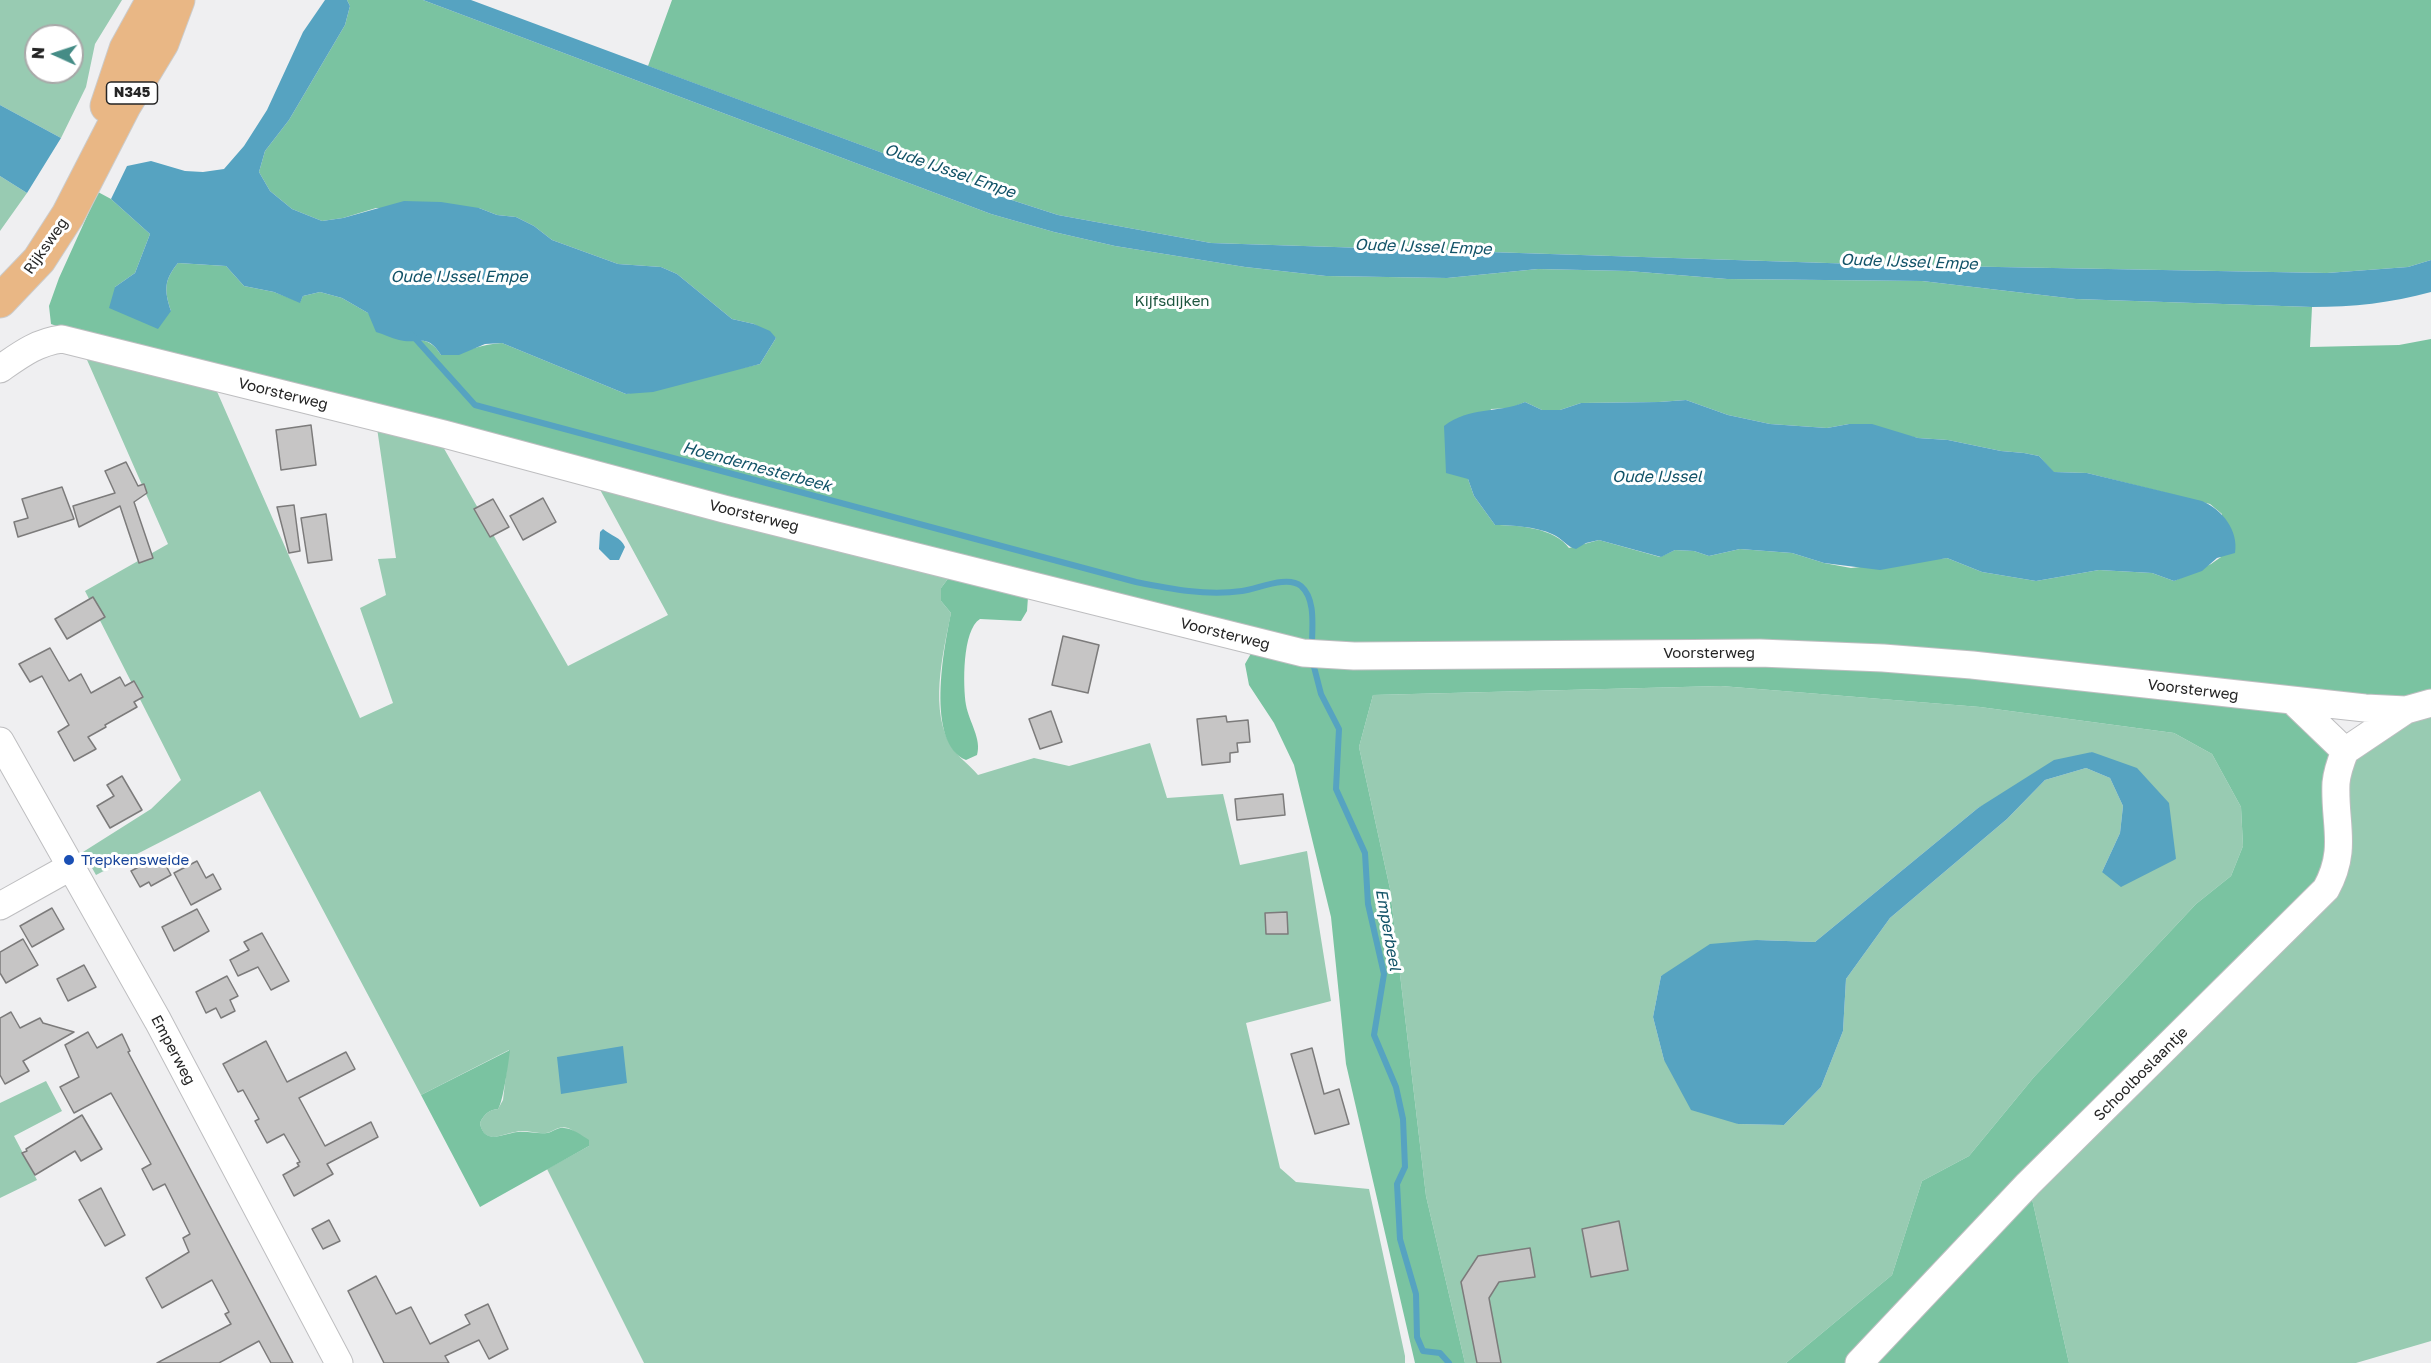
<!DOCTYPE html>
<style>
body{margin:0}
#map{position:relative;width:2431px;height:1363px;overflow:hidden;background:#efeff1;font-family:"Golos Text",sans-serif}
canvas{display:block}
.north{position:absolute;left:24px;top:24px;width:60px;height:60px;box-sizing:border-box;background:#fff;border:2px solid #a8a8a8;border-radius:50%;rotate:273deg;font-size:16px;font-weight:700;line-height:24px;text-align:center;color:#252525}
.north::after{content:'';display:block;margin:auto;width:21px;height:27px;background:#458c86;clip-path:polygon(50% 0,100% 100%,50% 72%,0 100%)}
</style>
<div id="map">
<canvas width="2431" height="1363"></canvas>
<div class="north">N</div>
</div>
<script>
const context = document.querySelector('canvas').getContext('2d');
context.lineJoin = 'round';
function fillPath(path, color) { context.fillStyle = color; context.fill(path, 'evenodd'); }
function strokePath(path, color, width, dash) { context.strokeStyle = color; context.lineWidth = width; context.lineCap = dash ? 'butt' : 'round'; context.setLineDash(dash || []); context.stroke(path); }
function write(font, color, halo, rows, align = 'center') {
  context.font = font + ' "Golos Text",sans-serif'; context.lineWidth = 6; context.setLineDash([]); context.textBaseline = 'middle'; context.strokeStyle = halo; context.fillStyle = color; for (const [text, x, y, turn = 0] of rows) {
    context.save(); context.translate(x, y); context.rotate((+turn || 0) * Math.PI / 180); context.textAlign = isNaN(turn) ? turn : align; if (halo) context.strokeText(text, 0, 0); context.fillText(text, 0, 0); context.restore();
  }
}
fillPath(new Path2D(`
 M0,0H122L95,44L86,87L61,138L0,105ZM36,36H72V72H36Z
 M0,176L27,193L0,231Z
 M84,353L215,387L360,718L393,703L360,608L386,595L378,559L396,558L377,428L442,445L568,666L668,615L597,484L950,576L941,588V601L951,613C943,654 928,712 953,749C960,759 970,765 978,775L1034,758L1069,766L1150,743L1167,798L1223,794L1240,865L1307,851L1331,1001L1246,1023L1280,1168L1296,1182L1369,1189L1405,1356V1363H644L547,1169L589,1146C583,1141 575,1130 568,1128C558,1125 554,1132 546,1133C538,1134 530,1131 522,1131C507,1131 484,1148 480,1123C484,1114 489,1110 498,1109L503,1100L509,1050L421,1095L260,791L96,875L83,852L151,809L181,780L85,591L168,544Z
 M1721,686L1980,707L2174,733L2212,754L2241,807L2243,846L2231,876L2196,904L2034,1077L1969,1156L1922,1181L1892,1275L1786,1363H1465L1426,1196L1390,889L1359,747L1373,695ZM2092,752L2176,859L2102,872L2120,833L2123,806L2110,778L2086,768L2045,780L2007,819L1890,918L1846,979L1843,1031L1821,1087L1784,1125L1738,1124L1664,1060L1653,1017L1661,976L1758,940L1815,942L1978,808Z
 M2431,711V1341L2356,1363H2069L2030,1190L2342,804L2359,748Z
 M46,1081L62,1111L14,1136L37,1180L0,1198V1103Z`), '#98cbb2');
fillPath(new Path2D(`
 M347,0H423L991,214L1054,232L1115,246L1245,267L1326,276L1447,278L1538,269L1628,271L1727,279L1922,281L2076,299L2312,307L2310,347L2399,345L2431,339V695L2416,700L2122,675L1305,645L102,342L51,324L49,306L59,278L98,192L111,199L150,234L135,273L115,287L171,311C164,290 164,280 178,263L226,266L244,286L274,292L300,302L303,296L320,292L342,298L415,340C428,340 434,344 441,355C463,353 481,344 502,343L626,394L760,364L776,338L754,324L732,319L677,274L661,267L618,264L552,240L534,226L516,217L497,215L479,208H376L343,218L322,221L292,209L270,191L259,172L265,151L289,120L345,25L350,6ZM1686,400L1728,415L1770,424L1827,428L1849,424L1918,438L1948,440L2001,451L2024,453L2039,456L2053,472L2087,473L2210,504L2222,514L2221,557L2211,564L2174,581L2152,573L2099,570L2036,581L1982,572L1947,558L1851,568L1824,563L1792,553L1740,549L1709,556L1694,551L1675,550L1660,557L1599,540L1569,548C1555,528 1518,525 1495,525L1474,496L1468,479L1491,409L1511,408L1525,402L1542,410H1560L1581,403L1659,402Z
 M672,0H2431V260L2408,267L2327,273L1889,265L1211,243L1058,215L993,194L648,66Z
 M950,576L1028,597L1027,611L1021,621L980,619C962,630 963,686 966,705C969,722 982,739 977,755L966,760C925,743 944,647 951,613L941,601V588Z
 M1253,650L1882,666L2279,706L2331,749L2330,873L1845,1363H1786L1892,1275L1922,1181L1969,1156L2034,1077L2196,904L2231,876L2243,846L2241,807L2212,754L2174,733L1980,707L1721,686L1373,695L1359,747L1390,889L1426,1196L1465,1363H1415L1346,1064L1331,917L1294,765L1274,723L1249,685L1245,664Z
 M510,1050C509,1059 503,1103 498,1109C489,1110 484,1114 480,1123C484,1146 504,1133 518,1132C528,1131 537,1134 547,1133C554,1132 557,1127 564,1128C574,1129 581,1135 589,1140V1146L480,1207L421,1095Z
 M2030,1190L2069,1363H1866Z`), '#7ac3a1');
fillPath(new Path2D(`
 M325,0H347L350,6L345,25L289,120L265,151L259,172L270,191L292,209L322,221L343,218L404,201L441,202L479,208L497,215L516,217L534,226L552,240L618,264L661,267L677,274L732,319L754,324L770,331L776,338L760,364L653,392L626,394L502,343L485,344L459,355H441C427,332 418,345 399,340C391,338 383,334 376,332L368,313L342,298L320,292L303,296L300,303L274,292L244,286L226,266L178,263C164,280 164,290 171,311L158,329L109,308L115,287L135,273L150,234L111,199L127,166L151,161L185,171L203,172L224,169L244,146L267,110L303,32Z
 M423,0H471L993,194L1058,215L1211,243L1889,265L2327,273L2408,267L2431,260V292C2391,303 2353,307 2312,307L2076,299L1922,281L1727,279L1628,271L1538,269L1447,278L1326,276L1245,267L1115,246L1054,232L991,214Z
 M0,105L61,138L27,193L0,176Z
 M1686,400L1728,415L1770,424L1827,428L1849,424H1872L1918,438L1948,440L2001,451L2024,453L2039,456L2054,472L2087,473L2202,501C2222,509 2239,531 2235,553L2217,558L2202,571L2174,581L2152,573L2099,570L2036,581L1982,572L1947,558L1880,570L1824,563L1792,553L1740,549L1709,556L1694,551L1675,550L1661,557L1599,540L1586,543L1576,549C1567,547 1562,538 1552,534C1537,527 1512,525 1495,525L1474,496L1468,479L1446,473L1444,426C1470,406 1497,414 1525,402L1542,410H1560L1581,403L1659,402Z
 M603,529C611,536 621,537 625,547L619,560H610L599,549L600,532Z
 M2092,752L2137,768L2169,803L2176,859L2121,887L2102,872L2120,833L2123,806L2110,778L2086,768L2045,780L2007,819L1890,918L1846,979L1843,1031L1821,1087L1784,1125L1738,1124L1691,1110L1664,1060L1653,1017L1661,976L1710,944L1757,940L1815,942L1978,808L2054,760Z
 M623,1046L627,1083L561,1094L557,1057Z`), '#56a3c1');
strokePath(new Path2D(`
 M412,335L475,405L1136,582C1171,589 1206,596 1242,591C1258,589 1287,575 1301,586C1316,599 1312,627 1312,644
 M1313,663L1321,694L1339,729L1336,789L1365,853L1368,904L1384,974L1374,1035L1396,1087L1403,1119L1405,1167L1397,1184L1400,1239L1416,1294L1417,1337L1423,1351L1440,1353L1449,1363`), '#56a3c1', 6);
const building = new Path2D(`
 M311,425L316,465L281,470L276,430Z
 M126,462L138,486L144,484L147,493L134,502L153,558L139,563L120,506L79,527L73,506L115,493L105,471Z
 M62,487L74,519L18,537L14,522L28,518L22,499Z
 M543,498L556,522L523,540L510,516Z
 M493,499L509,527L490,537L474,509Z
 M294,505L300,551L289,553L277,507Z
 M326,514L332,560L308,563L301,518Z
 M93,597L105,617L67,639L55,619Z
 M1063,636L1099,645L1088,693L1052,685Z
 M50,648L69,681L81,674L91,693L120,677L125,686L134,681L143,697L134,702L137,707L105,725L106,727L88,737L96,749L74,761L58,732L69,725L42,676L30,682L19,664Z
 M1051,711L1062,742L1040,749L1029,719Z
 M1226,716L1227,722L1248,720L1250,742L1237,743L1238,752L1230,753V762L1202,765L1197,719Z
 M122,776L142,810L110,828L97,806L114,796L107,785Z
 M1283,794L1285,815L1237,820L1235,799Z
 M162,858L171,875L151,886L149,882L140,887L131,871L154,859L156,862Z
 M197,861L206,878L213,874L221,889L191,905L174,873Z
 M52,908L64,929L32,947L20,926Z
 M197,909L209,931L174,951L162,927Z
 M1287,912L1288,934H1266L1265,913Z
 M262,933L289,981L271,990L258,967L238,976L230,960L249,950L244,942Z
 M23,939L38,965L6,983L0,973V952Z
 M84,965L96,987L68,1001L57,979Z
 M227,976L238,996L230,1000L235,1011L221,1018L216,1008L206,1013L196,992Z
 M11,1012L20,1028L40,1018L43,1023L74,1032L23,1061L29,1071L5,1084L0,1075V1018Z
 M88,1032L97,1048L122,1034L130,1051L128,1052L293,1363H271L259,1341L219,1363H157L231,1324L225,1314L229,1312L212,1280L162,1308L146,1278L189,1252L183,1238L190,1234L165,1184L153,1190L142,1169L151,1164L111,1093L74,1113L60,1087L79,1077L65,1045Z
 M266,1041L287,1082L346,1052L355,1069L299,1098L325,1146L371,1122L378,1137L327,1164L333,1174L294,1196L283,1175L299,1166L297,1163L300,1162L284,1134L267,1143L255,1121L259,1119L243,1090L238,1092L223,1064Z
 M1312,1048L1324,1094L1339,1089L1349,1124L1315,1134L1291,1054Z
 M82,1115L102,1149L81,1161L75,1151L35,1175L22,1153L27,1151L26,1149Z
 M101,1188L125,1235L105,1246L79,1200Z
 M329,1220L340,1241L323,1249L312,1229Z
 M1619,1221L1628,1270L1591,1277L1582,1229Z
 M1530,1248L1535,1277L1499,1282L1489,1298L1501,1363H1477L1461,1282L1478,1256Z
 M376,1276L396,1314L411,1307L430,1344L470,1324L465,1315L488,1304L508,1349L489,1359L479,1340L445,1356L449,1363H384L348,1291Z`);
fillPath(building, '#c6c5c5');
strokePath(building, '#7c7b7b', 1.5);
const minor = new Path2D(`
 M0,369C20,355 37,342 62,339L444,434L724,509L1303,653L1354,656L1760,653L1883,658L1972,665L2365,708L2406,710L2431,703
 M2293,701L2345,751
 M0,741L158,1021L339,1363
 M0,906L70,867
 M1859,1363L2028,1184L2326,889C2348,849 2334,824 2336,783C2337,772 2341,761 2345,751L2406,710`);
const major = new Path2D(`
 M107,106L126,49L153,0
 M0,301L39,260L68,215L124,106L162,43L178,0`);
strokePath(minor, '#bebec0', 29);
strokePath(major, '#cbcbcb', 35);
strokePath(minor, '#fff', 27);
strokePath(major, '#e9b785', 33);
for (const [x, y, r, color] of [
 [69,860,6,"#1a4fb4"]
]) { const dot = new Path2D(); dot.arc(x, y, r, 0, 2 * Math.PI); context.fillStyle = color; context.fill(dot); strokePath(dot, '#fff', 2); }
for (const [x, y, w] of [
 [132,93,51]
]) { const box = new Path2D(); box.roundRect(x - w / 2, y - 11, w, 22, 4.5); context.fillStyle = '#fff'; context.fill(box); strokePath(box, '#252525', 1.5); }
write('bold 14px', '#252525', null, [
 ["N345",132,93]
]);
write('15px', '#252525', '#fff', [
 ["Rijksweg",46,246,-55],
 ["Voorsterweg",283,394,14],
 ["Voorsterweg",754,516,14],
 ["Voorsterweg",1225,634,14],
 ["Voorsterweg",1709,653],
 ["Voorsterweg",2193,690,7],
 ["Emperweg",173,1050,62],
 ["Schoolboslaantje",2141,1074,-45]
]);
write('15px', '#1d563f', '#fff', [
 ["Kijfsdijken",1172,301]
]);
write('15px', '#164399', '#fff', [
 ["Trepkensweide",81,860]
], 'left');
write('italic 16px', '#125368', '#fff', [
 ["Oude IJssel Empe",950,171,19],
 ["Oude IJssel Empe",1423,247,2],
 ["Oude IJssel Empe",1909,262,2],
 ["Oude IJssel Empe",459,277],
 ["Hoendernesterbeek",757,467,15],
 ["Oude IJssel",1657,477],
 ["Emperbeel",1388,930,80]
]);
</script>
